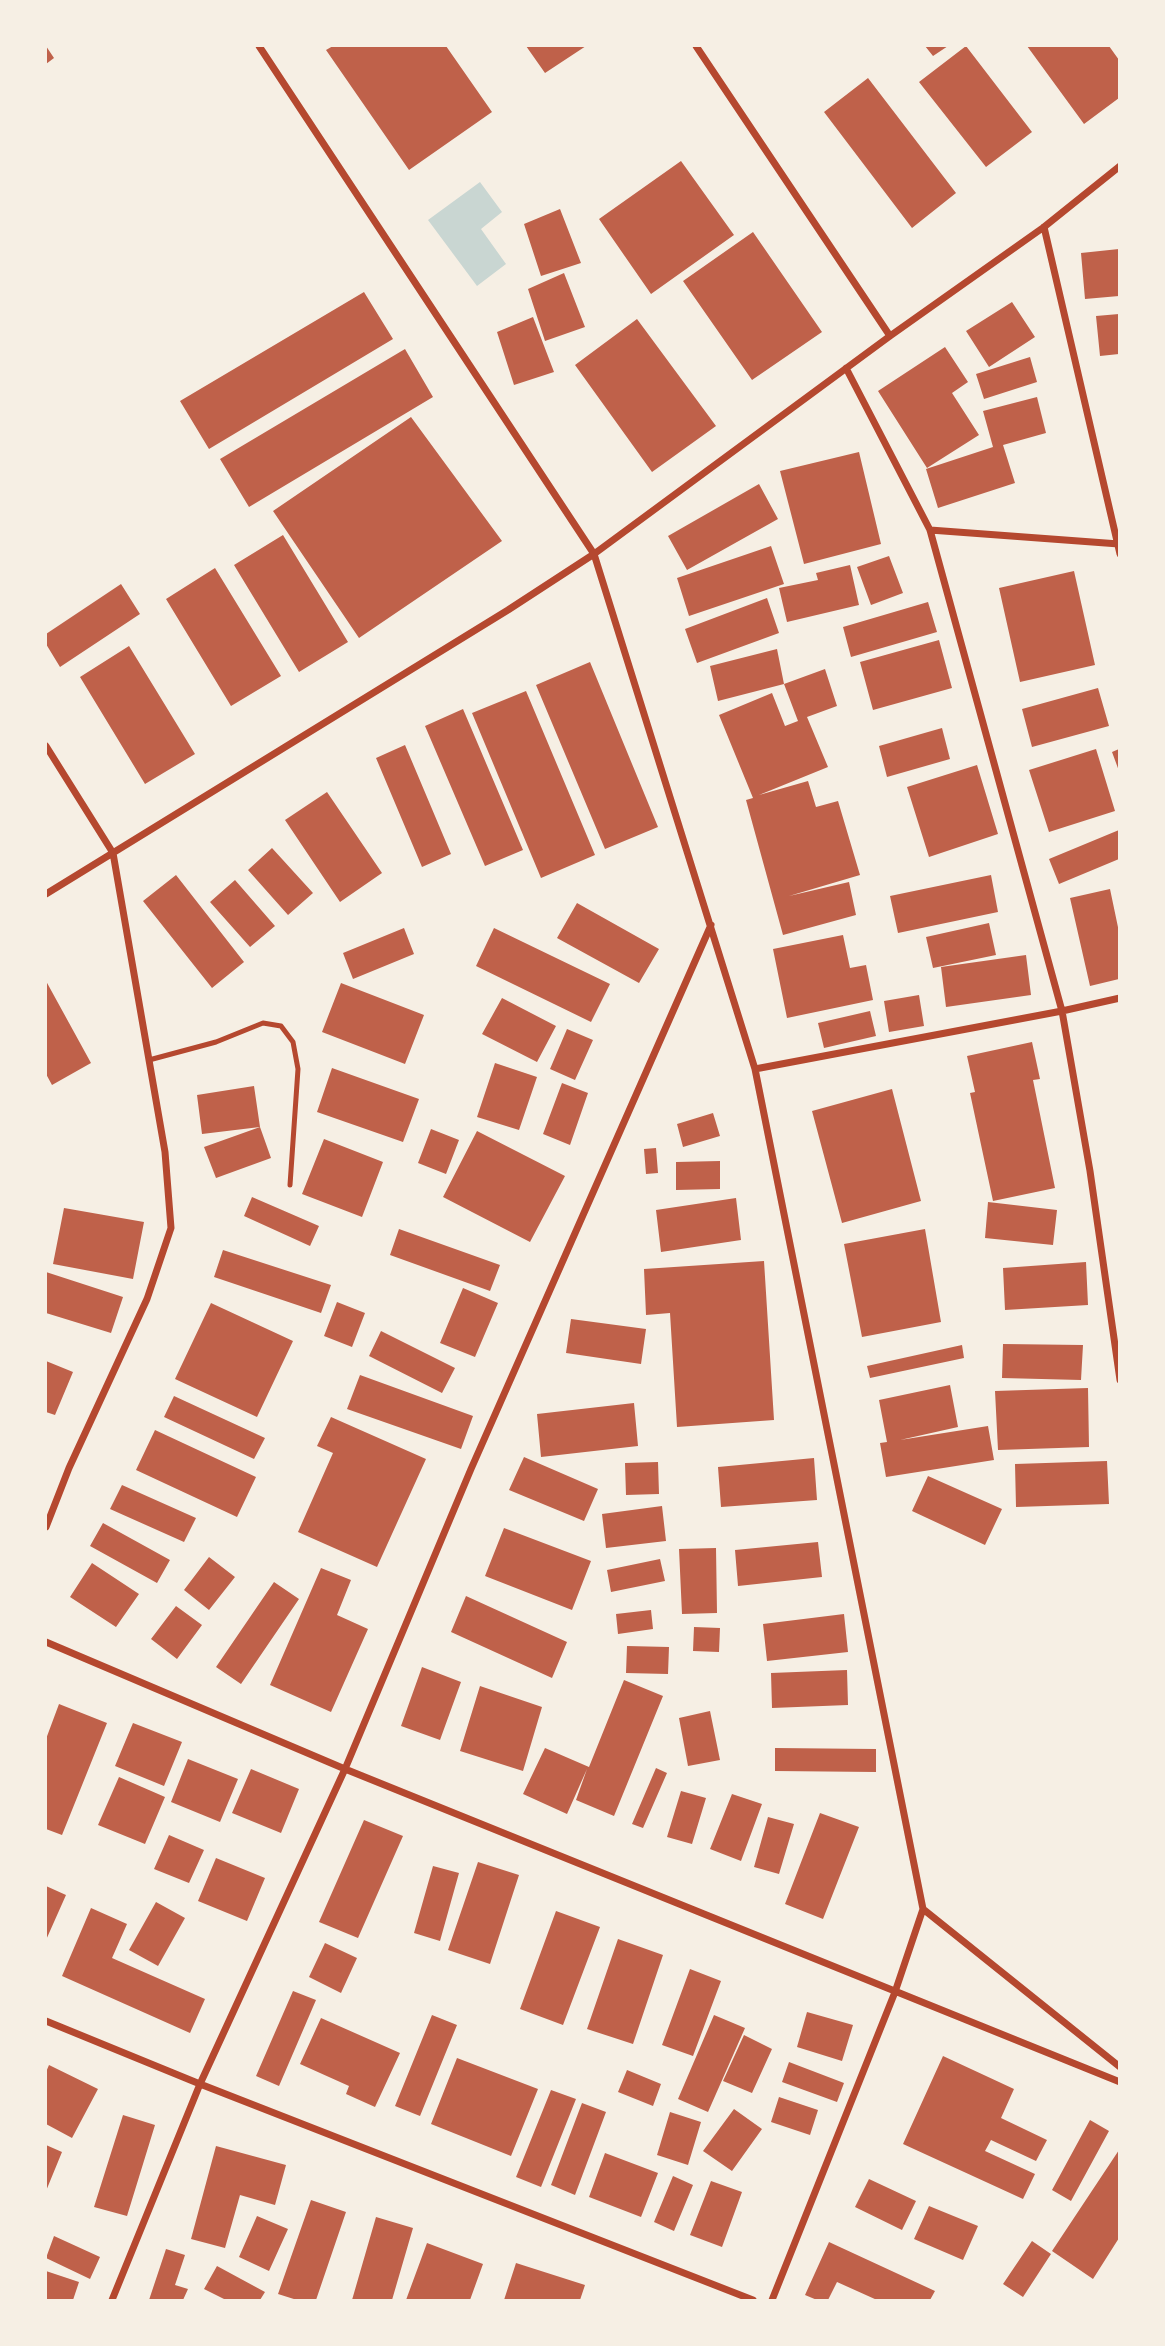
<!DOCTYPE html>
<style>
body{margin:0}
#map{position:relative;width:1165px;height:2346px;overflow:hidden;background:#f6efe4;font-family:"Asap Condensed",sans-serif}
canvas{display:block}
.frame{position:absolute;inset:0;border:47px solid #f6efe4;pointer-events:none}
</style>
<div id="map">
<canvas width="1165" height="2346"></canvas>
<div class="frame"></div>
</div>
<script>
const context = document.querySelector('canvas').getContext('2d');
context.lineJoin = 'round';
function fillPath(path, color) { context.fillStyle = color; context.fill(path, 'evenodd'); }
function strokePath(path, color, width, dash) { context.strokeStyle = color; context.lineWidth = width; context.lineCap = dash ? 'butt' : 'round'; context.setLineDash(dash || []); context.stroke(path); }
fillPath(new Path2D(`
 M480,182L502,212L481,229L506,264L477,286L428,220Z`), '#c9d6d2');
fillPath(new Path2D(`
 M46,46L54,58L46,64Z
 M333,46H446L492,112L409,170L326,50Z
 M526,46H586L545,73Z
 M925,46H948L933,56Z
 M966,46L1032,132L986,167L919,82Z
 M1027,46H1109L1119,60V98L1084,124Z
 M868,78L956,193L912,228L824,112Z
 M681,161L734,235L651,294L599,219Z
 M560,209L581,263L541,276L524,224Z
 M753,232L822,332L752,380L683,281Z
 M1119,249V296L1085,299L1081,253Z
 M564,273L585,327L545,341L528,289Z
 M364,292L393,339L209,449L180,401Z
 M1012,302L1035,337L989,367L966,331Z
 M1119,314V354L1100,356L1096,316Z
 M533,317L554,372L514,385L497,332Z
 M637,319L716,426L652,472L575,365Z
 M945,347L968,382L952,393L979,435L927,468L878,391Z
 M405,349L433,397L249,507L220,459Z
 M1030,357L1037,382L984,399L976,374Z
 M1037,397L1046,433L1003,445L1015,483L938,508L926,469L993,447L983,411Z
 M411,417L502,541L359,638L273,511Z
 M859,452L881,544L804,564L780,471Z
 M759,484L778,519L687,570L668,536Z
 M283,535L348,642L299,672L234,565Z
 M771,546L784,584L689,616L677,578Z
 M889,556L903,593L871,605L857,567Z
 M850,565L859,605L787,622L779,588L818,580L816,573Z
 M215,568L281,676L231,706L166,599Z
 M1074,571L1095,665L1020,682L999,588Z
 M121,584L140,614L60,667L46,644V634Z
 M767,598L779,633L697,663L685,629Z
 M928,602L937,632L851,657L843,627Z
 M939,640L952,688L873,710L860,662Z
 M129,646L195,754L145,784L80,677Z
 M777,649L784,684L718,701L710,666Z
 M590,662L658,827L605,849L536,685Z
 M825,669L837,706L807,717L828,767L759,795L808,781L816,807L838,801L860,875L789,896L849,882L856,915L783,935L746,800L753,798L719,715L772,693L785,726L798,721L784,684Z
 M1098,688L1109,726L1032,747L1022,709Z
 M526,691L595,855L541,878L472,713Z
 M463,709L523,850L485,866L425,726Z
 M942,728L950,759L887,777L879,746Z
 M405,745L451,854L422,867L376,758Z
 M1096,749L1115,811L1049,832L1029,770Z
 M1119,749V771L1112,752Z
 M977,765L998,834L929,857L907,787Z
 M327,792L382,873L340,902L285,820Z
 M1119,830V859L1059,884L1049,859Z
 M272,848L313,893L288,915L248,870Z
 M176,875L244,962L212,988L143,901Z
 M991,875L998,912L898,933L890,896Z
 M235,880L275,926L250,947L210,902Z
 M1110,889L1119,932V979L1090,986L1070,898Z
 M577,903L659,949L639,983L557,938Z
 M989,923L996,955L933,968L926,937Z
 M404,928L414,954L353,979L343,953Z
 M494,928L610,984L591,1022L476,966Z
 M843,935L850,968L866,965L873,1000L787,1018L773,949Z
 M1026,955L1031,995L946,1007L941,967Z
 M46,981L91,1063L52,1085L46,1074Z
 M341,983L424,1015L405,1064L322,1032Z
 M919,995L924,1026L889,1032L884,1001Z
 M502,998L556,1026L537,1062L482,1034Z
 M870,1011L876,1036L824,1048L818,1023Z
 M567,1029L593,1040L575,1080L550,1069Z
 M1032,1042L1040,1079L1033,1080L1055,1188L993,1201L970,1093L975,1092L967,1056Z
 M495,1063L537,1077L519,1130L477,1117Z
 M332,1068L419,1099L403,1142L317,1112Z
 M562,1083L588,1093L570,1145L543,1134Z
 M254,1086L260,1127L271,1158L216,1178L204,1147L260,1127L202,1134L197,1095Z
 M892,1089L921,1201L842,1223L812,1111Z
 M713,1113L720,1136L683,1147L677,1124Z
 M431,1129L459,1140L446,1174L418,1163Z
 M477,1131L565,1176L530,1242L443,1197Z
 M324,1139L383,1162L362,1217L302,1194Z
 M656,1148L658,1173L646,1174L644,1149Z
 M720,1161V1189L676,1190V1162Z
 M252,1197L319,1226L310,1246L244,1216Z
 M736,1198L741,1240L661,1252L656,1210Z
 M988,1202L1057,1210L1053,1245L985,1238Z
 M64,1208L144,1222L133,1279L53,1264Z
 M399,1229L500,1265L490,1291L390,1255Z
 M925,1229L941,1322L862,1337L844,1244Z
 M223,1250L331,1285L321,1313L214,1277Z
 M764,1261L774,1420L677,1427L670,1313L646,1315L644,1269Z
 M1086,1262L1088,1305L1005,1310L1003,1268Z
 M46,1272L123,1297L111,1333L46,1313Z
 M463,1288L498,1303L475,1357L440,1343Z
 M337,1302L365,1313L352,1347L324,1336Z
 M211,1303L293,1341L257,1417L175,1379Z
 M571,1319L646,1329L641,1364L566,1353Z
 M381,1331L455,1368L442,1393L369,1356Z
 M1003,1344L1083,1345L1081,1380L1002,1378Z
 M962,1345L964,1358L870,1378L867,1366Z
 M46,1361L73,1372L55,1415L46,1412Z
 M360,1375L473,1416L461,1449L347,1409Z
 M950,1385L958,1427L900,1440L988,1426L994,1460L886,1477L880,1443L887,1442L879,1400Z
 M1088,1388L1089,1447L998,1450L995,1391Z
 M174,1396L265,1438L254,1459L164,1417Z
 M634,1403L638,1446L541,1457L537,1414Z
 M331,1417L426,1459L377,1567L298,1532L333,1453L317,1446Z
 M155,1430L256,1477L237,1517L136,1470Z
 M524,1457L598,1489L584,1521L509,1490Z
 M814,1458L817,1500L721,1507L718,1467Z
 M1107,1461L1109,1504L1016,1507L1015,1464Z
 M658,1462L659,1494L626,1495L625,1463Z
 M928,1476L1002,1509L985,1545L912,1511Z
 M122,1485L196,1518L184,1542L110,1509Z
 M662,1506L666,1541L606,1548L602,1514Z
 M103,1523L170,1560L157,1583L90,1546Z
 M504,1528L591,1561L572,1610L485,1576Z
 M818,1542L822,1577L738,1586L735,1550Z
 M716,1548L717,1613L682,1614L679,1549Z
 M209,1557L235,1577L209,1610L184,1590Z
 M660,1559L665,1581L611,1592L607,1570Z
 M92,1563L139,1594L116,1627L70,1597Z
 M321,1568L351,1580L337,1615L368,1629L331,1712L270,1685Z
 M274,1582L299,1599L241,1684L216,1667Z
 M466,1596L567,1642L552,1678L451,1632Z
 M176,1606L202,1625L177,1659L151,1639Z
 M651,1610L653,1629L618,1634L616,1614Z
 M844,1614L848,1652L767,1661L763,1624Z
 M694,1627L720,1628L719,1652L693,1651Z
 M627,1646L669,1647L668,1674L626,1673Z
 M422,1667L461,1682L440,1740L401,1726Z
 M847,1670L848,1705L772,1708L771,1673Z
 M624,1680L663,1696L614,1816L576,1800L587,1769L567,1814L523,1794L545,1748L589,1767Z
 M480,1686L542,1707L523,1771L460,1751Z
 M59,1704L107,1723L62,1835L46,1829V1739Z
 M710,1711L720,1760L688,1766L679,1718Z
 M133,1723L182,1742L164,1786L115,1766Z
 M775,1748L876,1749V1772L775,1771Z
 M188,1759L238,1779L220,1822L171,1802Z
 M656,1768L667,1773L643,1828L632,1824Z
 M251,1769L299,1789L281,1833L232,1813Z
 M119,1777L165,1797L145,1844L98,1825Z
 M681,1791L706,1798L692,1844L667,1837Z
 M732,1794L762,1804L741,1861L710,1849Z
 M820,1813L859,1827L823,1919L785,1904Z
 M768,1817L794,1824L779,1874L754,1867Z
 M364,1820L403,1836L358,1938L319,1922Z
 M169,1835L204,1850L189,1883L154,1869Z
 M216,1858L265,1878L247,1921L198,1901Z
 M478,1862L519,1875L490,1964L448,1950Z
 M433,1866L459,1873L440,1941L414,1933Z
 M46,1886L66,1895L46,1940Z
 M156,1902L185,1918L158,1966L129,1950Z
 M91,1908L127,1924L112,1958L205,1999L190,2033L62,1976Z
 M556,1911L600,1927L563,2025L520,2009Z
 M618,1939L663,1955L633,2044L587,2029Z
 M325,1943L357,1958L341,1993L309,1977Z
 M690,1969L721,1981L693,2056L662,2045Z
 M293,1991L316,2000L279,2086L256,2076Z
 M807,2012L853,2025L842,2061L797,2047Z
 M432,2015L457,2025L420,2116L395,2106Z
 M714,2015L745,2028L708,2112L678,2099Z
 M321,2018L400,2053L375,2107L346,2094L349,2086L300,2064Z
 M744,2035L772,2049L752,2093L723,2081Z
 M943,2056L1014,2089L1001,2118L1047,2140L1036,2161L991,2140L985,2151L1035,2174L1023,2199L903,2144Z
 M457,2058L538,2089L511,2156L431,2124Z
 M789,2062L844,2083L837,2102L782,2082Z
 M49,2065L98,2089L72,2138L46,2124V2072Z
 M627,2070L661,2084L653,2106L618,2092Z
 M551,2090L576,2099L541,2187L516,2177Z
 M779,2097L818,2110L810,2135L771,2122Z
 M582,2103L606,2112L575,2195L551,2185Z
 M734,2109L762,2129L732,2171L703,2151Z
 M670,2112L701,2122L688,2165L657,2155Z
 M123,2115L155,2125L127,2216L94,2207Z
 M1090,2120L1109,2131L1071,2201L1052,2190Z
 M46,2145L62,2152L46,2191Z
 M216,2146L286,2165L275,2205L240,2195L225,2248L191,2239Z
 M1119,2150V2238L1093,2279L1052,2251Z
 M605,2153L658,2173L641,2217L589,2197Z
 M673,2176L693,2185L674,2231L654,2222Z
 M869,2179L916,2201L902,2230L855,2207Z
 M711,2181L742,2192L722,2247L690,2235Z
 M311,2200L346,2212L316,2300H297L278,2294Z
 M929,2206L978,2226L963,2260L914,2239Z
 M257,2216L288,2229L269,2271L239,2257Z
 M376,2217L413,2228L392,2300H352Z
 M54,2236L100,2257L90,2279L46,2258Z
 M1032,2241L1051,2254L1023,2297L1003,2284Z
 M829,2242L935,2291L930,2300H877L837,2282L828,2300H817L805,2295Z
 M427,2243L483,2264L470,2300H406Z
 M166,2249L185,2255L175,2285L188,2289L183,2300H149Z
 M516,2263L585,2285L580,2300H504Z
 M217,2266L265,2292L260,2300H226L204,2289Z
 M46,2271L79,2282L73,2300H46Z`), '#bf614a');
strokePath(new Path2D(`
 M149,1060L216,1042L263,1023L281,1026L293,1042L298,1069L290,1185`), '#b5482f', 5);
strokePath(new Path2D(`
 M259,46L594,554L755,1069L923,1909L895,1992L772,2300
 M696,46L890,336
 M1044,227L1120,554
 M846,368L930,530L1062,1011L1090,1171L1120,1380
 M930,530L1119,544
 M46,746L113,853L165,1152L171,1228L147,1299L69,1468L46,1527
 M46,894L508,610L594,554L890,336L1044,227L1120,166
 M755,1069L1062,1011L1120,998
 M46,1642L345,1769L1120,2082
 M923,1909L1120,2067
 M46,2021L200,2084L753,2300
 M112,2300L200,2084L345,1769L471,1469L711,925`), '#b5482f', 7);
</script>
